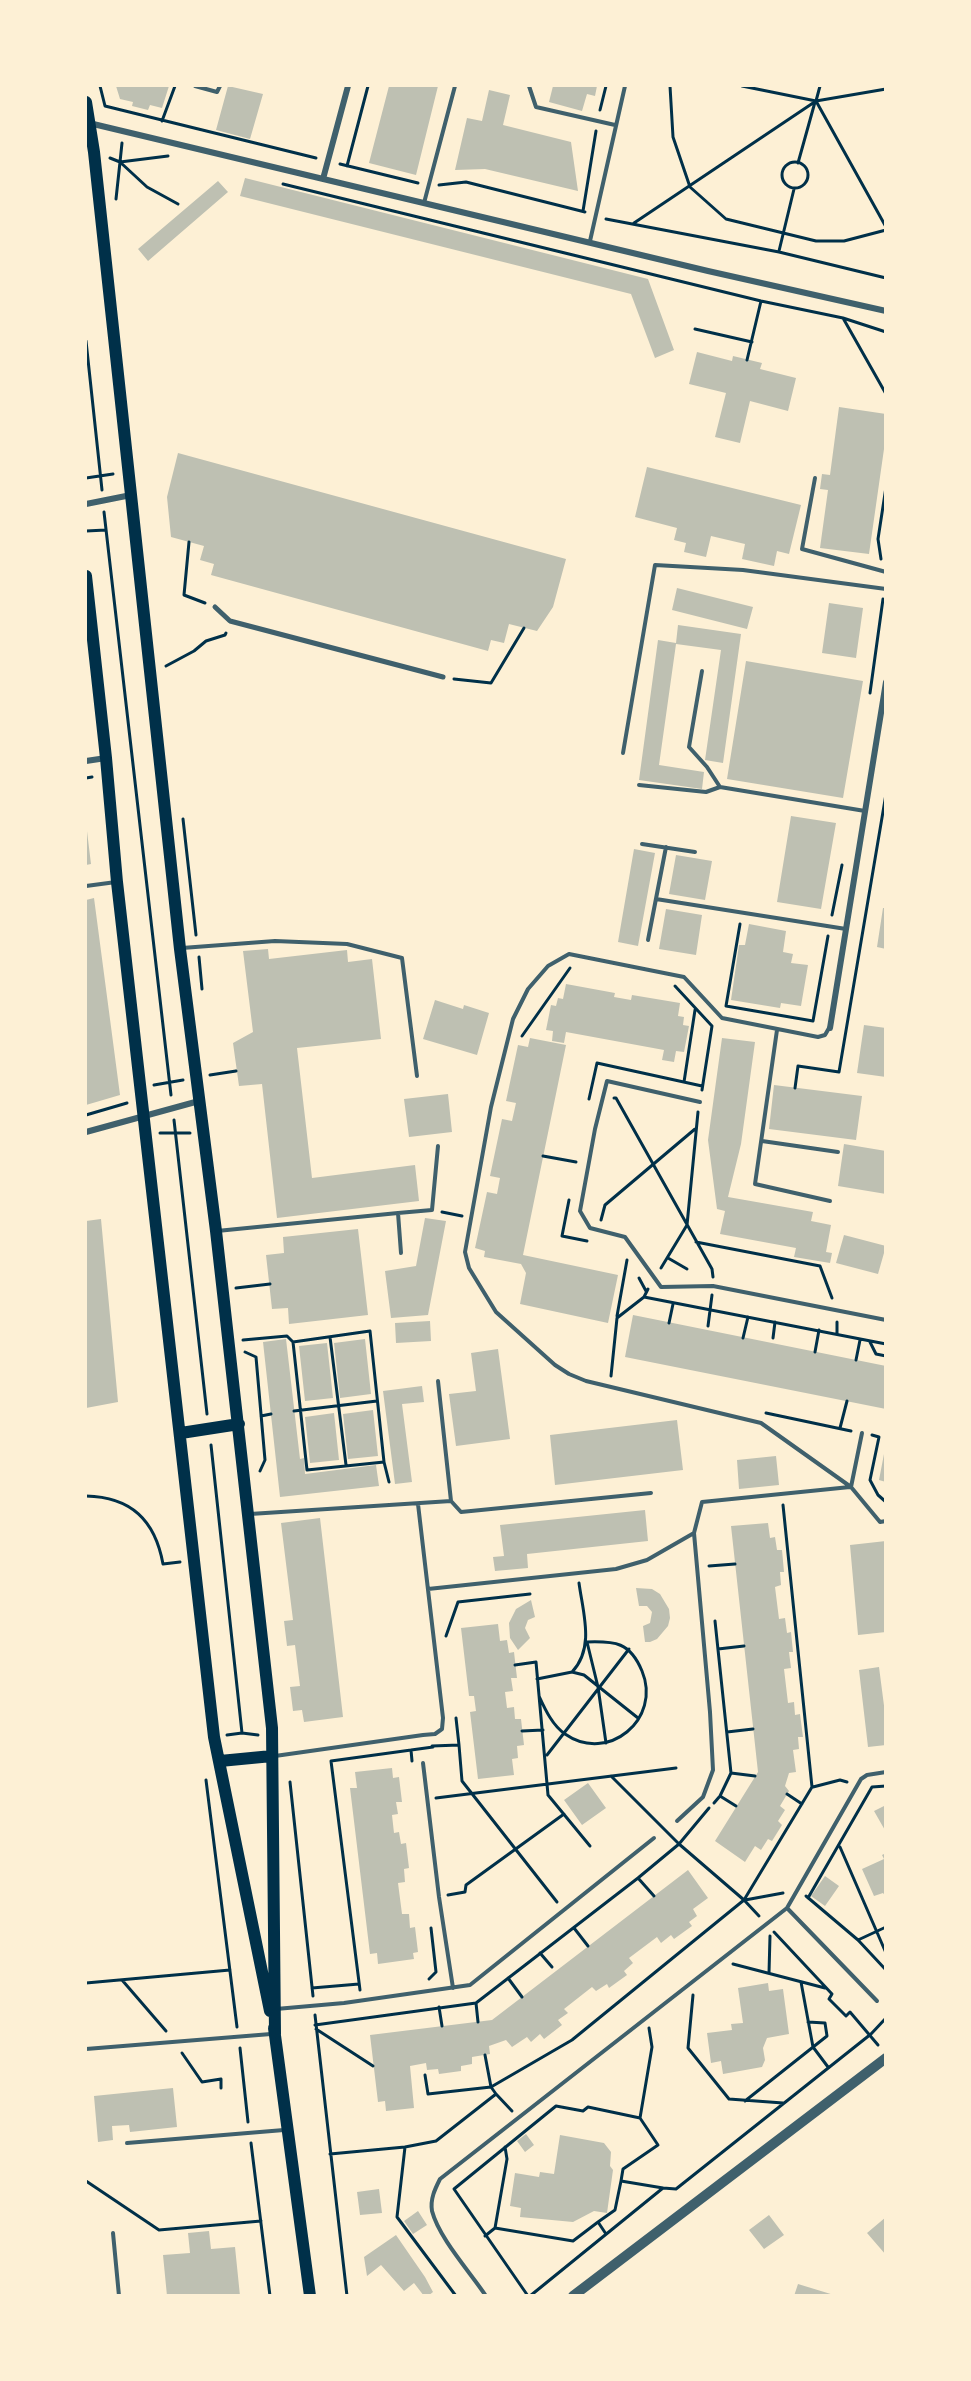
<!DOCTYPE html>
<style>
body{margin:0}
#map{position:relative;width:971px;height:2381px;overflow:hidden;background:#fdf0d5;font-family:"Noto Sans",sans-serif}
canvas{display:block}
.frame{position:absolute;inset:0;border:87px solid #fdf0d5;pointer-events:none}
</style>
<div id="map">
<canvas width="971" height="2381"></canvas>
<div class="frame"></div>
</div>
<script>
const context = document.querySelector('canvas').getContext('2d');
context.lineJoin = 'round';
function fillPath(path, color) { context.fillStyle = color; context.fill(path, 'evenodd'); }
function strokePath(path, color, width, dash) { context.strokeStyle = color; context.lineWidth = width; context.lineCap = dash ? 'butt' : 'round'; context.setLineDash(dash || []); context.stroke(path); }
fillPath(new Path2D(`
 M116,86H169L162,108L150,105L148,110L132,106L133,102L120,99Z
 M228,86L263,94L250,139L216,130Z
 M389,86H438L416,175L369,163Z
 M553,86H597L595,96L587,94L582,111L549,102Z
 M489,90L510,95L503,125L571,142L578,191L485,169L455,170L467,118L482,121Z
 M245,178L648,279L674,350L655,358L631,294L240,196Z
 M218,181L228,192L148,261L138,249Z
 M697,352L732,361L733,356L762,363L760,369L796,378L788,411L750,401L740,443L715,437L726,393L689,384Z
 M839,407L886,414V435L869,554L820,548L828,490L820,489L822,474L830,475Z
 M178,453L566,559L553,607L537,631L509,624L504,643L491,640L488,651L211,575L214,564L200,560L204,546L171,537L167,497Z
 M647,467L801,505L789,554L777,551L774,566L742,559L745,544L711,536L706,557L684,552L686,543L674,540L677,528L635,517Z
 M677,588L753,607L747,629L672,610Z
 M829,603L863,608L856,658L822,653Z
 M678,625L741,634L723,763L705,760L721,650L676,644L659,765L704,772L702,789L639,780L658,640L676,643Z
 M746,661L863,681L843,798L727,779Z
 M791,816L836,823L821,909L777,902Z
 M86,823L91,864L86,865Z
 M634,849L655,853L638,946L618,942Z
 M676,855L712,861L705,900L669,894Z
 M94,898L120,1095L86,1105V900Z
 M883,908H886V949L877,947Z
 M666,909L702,915L696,955L659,949Z
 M749,924L786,931L783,952L793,954L791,963L808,965L801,1006L781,1003L780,1008L731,1000L739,945H745Z
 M268,949L269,959L347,950L348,962L372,959L381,1039L297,1048L312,1178L415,1165L419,1201L277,1218L262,1084L239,1086L233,1043L253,1032L243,951Z
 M566,984L615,993L614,997L631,1000L632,995L680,1003L678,1016L684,1017L683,1025L689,1026L684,1052L676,1051L674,1062L662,1060L664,1050L566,1032L564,1043L552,1041L553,1031L546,1030L551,1005L556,1006L558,998L563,999Z
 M435,1000L463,1009L464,1005L489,1013L477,1055L423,1039Z
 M864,1025L886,1028V1077L857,1073Z
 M530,1038L566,1045L523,1255L618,1275L608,1323L520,1304L526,1273L521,1264L484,1257L485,1251L475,1248L487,1192L497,1194L500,1178L490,1176L502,1119L512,1121L516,1103L506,1101L518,1045L528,1047Z
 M722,1038L755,1042L741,1144L728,1197L813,1212L811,1221L831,1225L826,1252L832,1253L830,1263L794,1257L796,1248L720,1234L725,1211L717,1209L708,1140Z
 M774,1085L862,1096L856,1140L769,1129Z
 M448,1094L452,1132L409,1137L404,1099Z
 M844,1144L886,1151V1194L838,1186Z
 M425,1218L446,1221L428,1315L391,1318L385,1271L416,1266Z
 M101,1219L118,1402L86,1408V1221Z
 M358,1229L368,1315L289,1324L288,1308L272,1309L266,1255L284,1253L283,1237Z
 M844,1235L886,1246L878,1274L836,1263Z
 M633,1315L886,1366V1409L625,1357Z
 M430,1321L431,1341L396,1343L395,1323Z
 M286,1339L300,1459L304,1458L305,1474L376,1465L379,1486L280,1497L263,1342Z
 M365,1339L371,1394L340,1398L334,1343Z
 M327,1343L333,1398L305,1401L299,1346Z
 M498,1349L510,1439L456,1446L449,1394L476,1391L471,1353Z
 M422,1386L424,1402L402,1404L412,1482L395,1484L383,1391Z
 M373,1410L378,1456L348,1459L343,1414Z
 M334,1413L339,1460L310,1463L305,1417Z
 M677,1420L683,1470L555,1485L550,1435Z
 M884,1454H886V1482L879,1480Z
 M776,1456L779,1485L739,1489L737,1460Z
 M645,1510L648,1541L527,1554L528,1568L495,1571L493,1557L504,1556L500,1525Z
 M320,1518L343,1717L304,1722L302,1710L293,1711L290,1687L300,1686L295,1645L287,1646L284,1621L293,1620L281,1523Z
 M768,1523L770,1538L775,1537L777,1550H782L784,1572H780L781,1585L775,1587L779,1619L785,1618L787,1633L791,1632L793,1652H789L791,1668L784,1669L788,1703L794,1702L795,1715L800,1714L803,1737H798L799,1749L793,1750L796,1772L789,1773L785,1786L789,1791L780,1806L785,1810L778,1821L782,1825L772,1841L768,1839L761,1850L755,1846L745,1862L715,1841L758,1772L731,1526Z
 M886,1541V1632L858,1635L850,1545Z
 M636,1588L652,1589L660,1594L669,1609L670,1618L668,1626L657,1639L650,1642H645L643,1626L650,1623L652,1612L647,1606H639Z
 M531,1600L535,1617L528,1620L525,1628L530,1638L518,1650L510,1638L509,1623L516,1609Z
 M498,1624L500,1641L507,1640L509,1653L514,1652L517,1678H511L513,1691L505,1692L507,1708L514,1707L515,1719H521L524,1745L517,1746L518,1758L512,1759L514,1775L478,1779L470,1712L476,1711L474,1696H469L461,1628Z
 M879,1667L886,1721V1745L868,1747L859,1670Z
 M392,1768L393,1778L399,1777L402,1802H396L398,1814L392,1815L394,1833L399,1832L401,1844L406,1843L409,1868L404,1869L405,1882L398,1883L402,1914H409L410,1928L415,1927L418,1952L413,1953L414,1959L378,1964L377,1953L370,1954L350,1788H357L355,1772Z
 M588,1783L606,1808L582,1825L564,1800Z
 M886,1805V1832L874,1811Z
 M886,1853V1897L883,1893L874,1896L862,1869L884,1859L882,1855Z
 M688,1870L708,1898L693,1909L697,1916L689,1922L692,1926L674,1939L671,1935L661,1943L657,1937L629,1958L633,1963L624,1971L627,1975L609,1988L607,1984L596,1991L592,1987L564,2009L568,2013L558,2020L562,2025L544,2039L540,2034L531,2042L527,2037L512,2047L506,2040L489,2046L490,2054L472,2057V2064L461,2066V2071L439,2074L438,2069L427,2070L426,2063L410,2066L414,2108L386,2111L385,2101L378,2102L370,2035L492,2020Z
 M825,1876L839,1886L825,1906L811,1896Z
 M768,1983L769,1991L783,1989L789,2034L767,2038L763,2048L765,2060L762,2067L723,2074L721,2061L711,2063L707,2033L732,2030L731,2024L743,2023L738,1988Z
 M173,2088L177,2127L130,2132L129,2125L112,2126L113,2140L98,2142L94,2096Z
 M526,2134L534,2145L525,2152L517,2141Z
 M560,2135L604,2143L611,2152L610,2166L613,2170L607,2213L594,2211L573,2222L520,2217L521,2208L510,2206L515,2173L539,2177L540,2172L554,2174Z
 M379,2189L382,2213L360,2215L357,2192Z
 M418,2211L427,2225L413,2234L404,2221Z
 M769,2215L784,2235L764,2249L749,2230Z
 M886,2217V2255L867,2233Z
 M209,2231L211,2249L235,2247L240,2296H167L163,2255L190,2253L188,2233Z
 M396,2235L425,2277L433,2292L428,2296H424L414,2283L404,2291L381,2265L367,2276L364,2257Z
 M798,2284L834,2295V2296H794Z`), '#bec0b2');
strokePath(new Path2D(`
 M100,86L105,106L316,158
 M670,86L673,137L690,187L726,219L816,241H844L886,230
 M742,86L816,101L886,89
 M816,101L886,227
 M600,110L606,86
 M162,121L175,86
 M110,158L120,162L116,199
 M782 175a13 13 0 1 1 26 0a13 13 0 1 1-26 0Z
 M120,162L168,156
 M120,162L147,187L178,204
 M120,162L122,143
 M798,163L815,102
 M340,164L418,183
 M347,166L368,86
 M283,184L761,301L843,318L886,332
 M439,185L466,182L585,212
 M583,211L596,131
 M606,219L779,252L886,278
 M634,223L816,101L820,86
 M779,251L794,189
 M843,318L886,394
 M695,329L752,342
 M86,341L102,490
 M747,360L761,301
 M86,478L113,474
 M104,512L171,1095
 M86,531L106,530
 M189,542L184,595L205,603
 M881,559L878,539L886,487
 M166,666L194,651L206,641L225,635L226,633
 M454,679L491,683L524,628
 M870,693L883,599
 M86,778L92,777
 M183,819L196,935
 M832,915L842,865
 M740,924L726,1006L813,1021L828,936
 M199,957L202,989
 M675,986L712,1026L702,1090
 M522,1036L570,968
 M210,1075L236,1071
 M684,1082L695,1010
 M154,1085L183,1080
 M795,1088L798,1066L839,1072L886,794
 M614,1098H616L712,1269L713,1277
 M589,1099L597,1063L702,1086
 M86,1115L127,1103
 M174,1120L207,1414
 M160,1133H190
 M543,1156L576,1162
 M569,1200L562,1236L587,1241
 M442,1212L462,1216
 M601,1220L605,1205L695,1129
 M696,1242L820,1266L832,1298
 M668,1258L687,1269
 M661,1268L687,1225L698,1112
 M639,1278L646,1291
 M236,1288L270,1284
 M644,1297L886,1344
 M617,1316L627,1260
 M837,1322V1334
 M669,1323L673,1304
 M708,1326L712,1295
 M330,1337L346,1465
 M743,1338L748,1317
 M773,1338L775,1322
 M243,1340L287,1336L293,1342
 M870,1342L876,1354L886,1356
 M245,1352L256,1357L265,1460L260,1471
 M815,1352L819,1330
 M856,1360L860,1340
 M611,1376L617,1318L644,1297L648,1289
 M294,1411L377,1401
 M766,1413L851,1431
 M261,1416L271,1414
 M840,1428L847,1401
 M872,1435L879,1437L870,1480L878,1495L886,1502
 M211,1445L242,1733L227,1735
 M384,1462L307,1470L293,1342L370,1331L384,1462L389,1482
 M86,1496C131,1497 155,1520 163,1564L180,1562
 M709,1566L735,1564
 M446,1636L458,1602L530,1594
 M718,1649L744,1646
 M515,1665L536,1662L548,1795L590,1846
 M572,1672C595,1648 583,1613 579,1583
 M537,1679L572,1672L584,1675L638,1718
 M539,1696C545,1709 552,1725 565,1734C608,1764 662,1719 642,1671C630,1642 615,1641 587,1642L598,1687L606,1743
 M456,1718L459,1745
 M522,1731L543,1730
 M727,1732L753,1729
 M242,1733L258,1735
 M432,1746L459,1745L462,1781L557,1902
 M411,1750L412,1761
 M547,1755L629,1649
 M731,1773L755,1776
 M611,1776L679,1844L744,1900L812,1787L783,1505
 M206,1780L237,2027
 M290,1782L313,1996
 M813,1787L840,1780L847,1782
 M787,1794L802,1804
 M720,1796L736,1806
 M436,1798L676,1768
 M714,1803L720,1796L731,1773L715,1621
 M840,1847L886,1953
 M638,1878L654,1896
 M448,1895L465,1892L466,1885L564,1814
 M806,1896L858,1940L886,1970
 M808,1898L872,1787L886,1786
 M745,1900L783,1893
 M574,1928L588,1946
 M774,1932L832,1994L829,1999L846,2016L850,2012L878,2045
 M858,1940L886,1927
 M540,1953L552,1967
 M733,1964L825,1988
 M769,1973L770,1936
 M508,1978L522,1997
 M429,1979L436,1972L431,1928
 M122,1980L166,2031
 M801,1982L813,2047L828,2067
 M86,1983L230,1970
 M312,1988L359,1984
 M360,1990L331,1761L433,1747
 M693,1995L688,2048L729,2099L783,2103
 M476,2003L478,2022
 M439,2007L442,2026
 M315,2015L347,2296
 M315,2025L476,2003L638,1878L679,1844L709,1808
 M316,2029L373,2066
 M240,2048L248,2122
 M182,2053L202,2082L221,2079V2088
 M425,2075L428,2094L491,2087L485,2055
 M496,2094L512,2111
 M745,2101L827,2036L825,2023L808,2022
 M640,2118L652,2047L649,2028
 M251,2143L270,2296
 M330,2154L405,2147
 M86,2181L159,2230L261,2221
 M495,2228L507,2159L505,2147
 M606,2234L598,2222L615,2210L621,2181L663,2188
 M485,2236L495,2228L573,2241L598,2222
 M456,2296L397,2217L405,2147L436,2141L496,2094L491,2087L572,2040L744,1900L759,1916
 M528,2296L454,2189L556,2106L583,2111L588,2107L640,2118L658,2145L623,2169L621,2181
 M530,2296L663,2188L676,2189L871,2034L886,2018`), '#003049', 3);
strokePath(new Path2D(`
 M195,86L217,92L220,86
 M529,86L536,107L615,125
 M424,203L455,86
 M590,241L625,86
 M815,478L802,549L886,572
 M702,671L689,747L707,767L720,787
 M623,753L655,565L743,570L886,589
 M639,785L706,792L720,787L865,811
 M642,844L695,852
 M86,886L116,882
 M656,899L846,929
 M648,940L666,847
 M182,948L275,941L347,944L402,958L417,1076
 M829,1028L825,1035L818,1037L722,1018L684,977L569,954L548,966L528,989L513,1019L491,1107L465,1252L469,1268L496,1312L555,1365L569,1374L586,1381L761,1423L851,1487L880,1522L886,1521
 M777,1030L755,1184L830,1201
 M700,1102L607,1081L595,1129L580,1211L590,1228L625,1237L661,1287L713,1286L886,1320
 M762,1141L838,1152
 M398,1213L432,1210L438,1146
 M217,1231L398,1213L401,1253
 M438,1381L451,1501
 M851,1487L862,1433
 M250,1514L451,1501L461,1512L651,1493
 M428,1589L616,1569L647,1560L694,1533
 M275,1756L423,1735L435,1734L442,1729L443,1718L418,1504
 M423,1763L439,1897L453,1988
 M677,1821L703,1797L713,1770L710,1712L694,1533L702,1502L850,1487
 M787,1908L877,2001
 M276,2009L344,2003L470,1985L654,1838
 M86,2049L271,2034
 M127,2143L284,2130
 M113,2233L119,2296
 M486,2296C470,2272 439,2238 432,2211C430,2199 435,2189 440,2179L787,1908L861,1779L867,1775L886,1772`), '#3f606c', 4);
strokePath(new Path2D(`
 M215,607L230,621L443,677`), '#3f606c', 5);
strokePath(new Path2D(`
 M89,123L708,271L886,311
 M323,179L348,86
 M86,504L131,495
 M86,761L106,758
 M830,1028L886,682
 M86,1132L199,1101`), '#3f606c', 6);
strokePath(new Path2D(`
 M573,2296L886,2058`), '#3f606c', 10);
strokePath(new Path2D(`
 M86,102L94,152L180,949L216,1231L272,1728L275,2034
 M86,576L106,758L117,882L214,1737L270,2011
 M181,1433L239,1424
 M220,1761L272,1756
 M274,2028L310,2296`), '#003049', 12);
</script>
